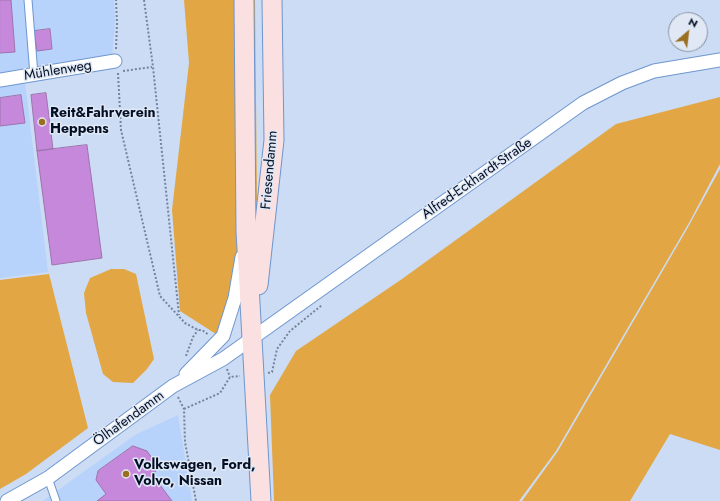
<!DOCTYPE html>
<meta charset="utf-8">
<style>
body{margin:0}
#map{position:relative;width:720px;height:501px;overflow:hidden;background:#cbdcf4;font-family:Jost,sans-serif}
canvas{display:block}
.north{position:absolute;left:668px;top:12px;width:40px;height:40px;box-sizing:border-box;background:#e0e8f5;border:1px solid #8891a1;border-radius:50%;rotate:28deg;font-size:11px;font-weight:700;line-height:16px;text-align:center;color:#030f24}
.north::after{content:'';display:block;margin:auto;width:14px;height:18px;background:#9b6f1e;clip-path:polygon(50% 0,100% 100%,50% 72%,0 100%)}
</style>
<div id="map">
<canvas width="720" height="501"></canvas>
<div class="north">N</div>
</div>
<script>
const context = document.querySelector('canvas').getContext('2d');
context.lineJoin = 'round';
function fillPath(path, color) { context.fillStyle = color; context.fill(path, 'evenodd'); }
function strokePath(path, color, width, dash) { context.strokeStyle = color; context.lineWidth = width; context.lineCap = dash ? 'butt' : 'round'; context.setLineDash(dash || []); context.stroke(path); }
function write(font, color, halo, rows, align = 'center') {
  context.font = font + ' Jost,sans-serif'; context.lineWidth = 3; context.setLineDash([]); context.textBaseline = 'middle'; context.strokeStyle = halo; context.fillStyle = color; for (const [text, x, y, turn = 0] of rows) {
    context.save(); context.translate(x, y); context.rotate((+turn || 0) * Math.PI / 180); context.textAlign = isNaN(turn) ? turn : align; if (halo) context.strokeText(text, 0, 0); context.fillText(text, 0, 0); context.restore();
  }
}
fillPath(new Path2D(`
 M0,0H114L115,22L112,58L24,74L48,272L0,278Z
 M178,415L192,501H43L135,435Z`), '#b7d3fb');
fillPath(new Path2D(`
 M184,0H255L257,200L219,336L180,311L172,210L189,63Z
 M720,97V164L690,221L556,451L519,501H274L270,395L296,351L402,279L616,124Z
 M720,169V450L670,434L630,501H522L558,451L687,229Z
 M111,269H124L136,274L154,359L147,369L133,383L113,382L103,374L86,313L84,293L90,278Z
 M49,274L88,428L26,474L0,489V280Z`), '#e2a744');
const building = new Path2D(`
 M0,0H11L15,52L0,53Z
 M50,29L52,49L37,51L34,31Z
 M46,93L53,149L37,151L31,95Z
 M21,95L25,123L0,126V98Z
 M87,145L102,258L52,265L37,151Z
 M133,446L147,451L157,465L154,477L172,501H97L106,494L96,480L98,471Z`);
fillPath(building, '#c688db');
strokePath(building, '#9e74ac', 1);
const lane = new Path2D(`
 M28,0L34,75
 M48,478L56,501`);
const street = new Path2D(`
 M0,80L115,61
 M186,374L223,336L235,298L242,257
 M7,501L48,478L173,386L223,359L583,103L622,83L654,71L720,60`);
const secondary = new Path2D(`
 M244,0L246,231L261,501
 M258,285L274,140L272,0`);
strokePath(lane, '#6e96ce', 9);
strokePath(street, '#6e96ce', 15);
strokePath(secondary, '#6e96ce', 21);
strokePath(new Path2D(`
 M144,0L153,67L179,315
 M116,49L117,23L116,0
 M123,71L152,67
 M118,73L121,130L160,296L185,323L198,330H202L209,335
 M186,356L193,337L198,330
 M227,369L230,377
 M268,373L272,372L277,349L290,331L322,305
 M178,397L184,409L185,442L196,501
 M184,409L220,393L230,377L240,376`), '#75849a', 2, [2, 2]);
strokePath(lane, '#fff', 7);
strokePath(street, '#fff', 13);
strokePath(secondary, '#fbe0e1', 19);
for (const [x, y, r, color] of [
 [42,122,4,"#9b6f1e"],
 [126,474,4,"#9b6f1e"]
]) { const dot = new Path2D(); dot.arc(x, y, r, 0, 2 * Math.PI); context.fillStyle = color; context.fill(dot); strokePath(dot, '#e0e8f5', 1.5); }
write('14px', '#030f24', '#e0e8f5', [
 ["Mühlenweg",58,71,-9],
 ["Friesendamm",270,170,-85],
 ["Alfred-Eckhardt-Straße",477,179,-35],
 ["Ölhafendamm",129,419,-36]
]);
write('bold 14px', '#030f24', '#e0e8f5', [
 ["Reit&Fahrverein",50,114],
 ["Heppens",50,130],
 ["Volkswagen, Ford,",134,466],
 ["Volvo, Nissan",134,482]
], 'left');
</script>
